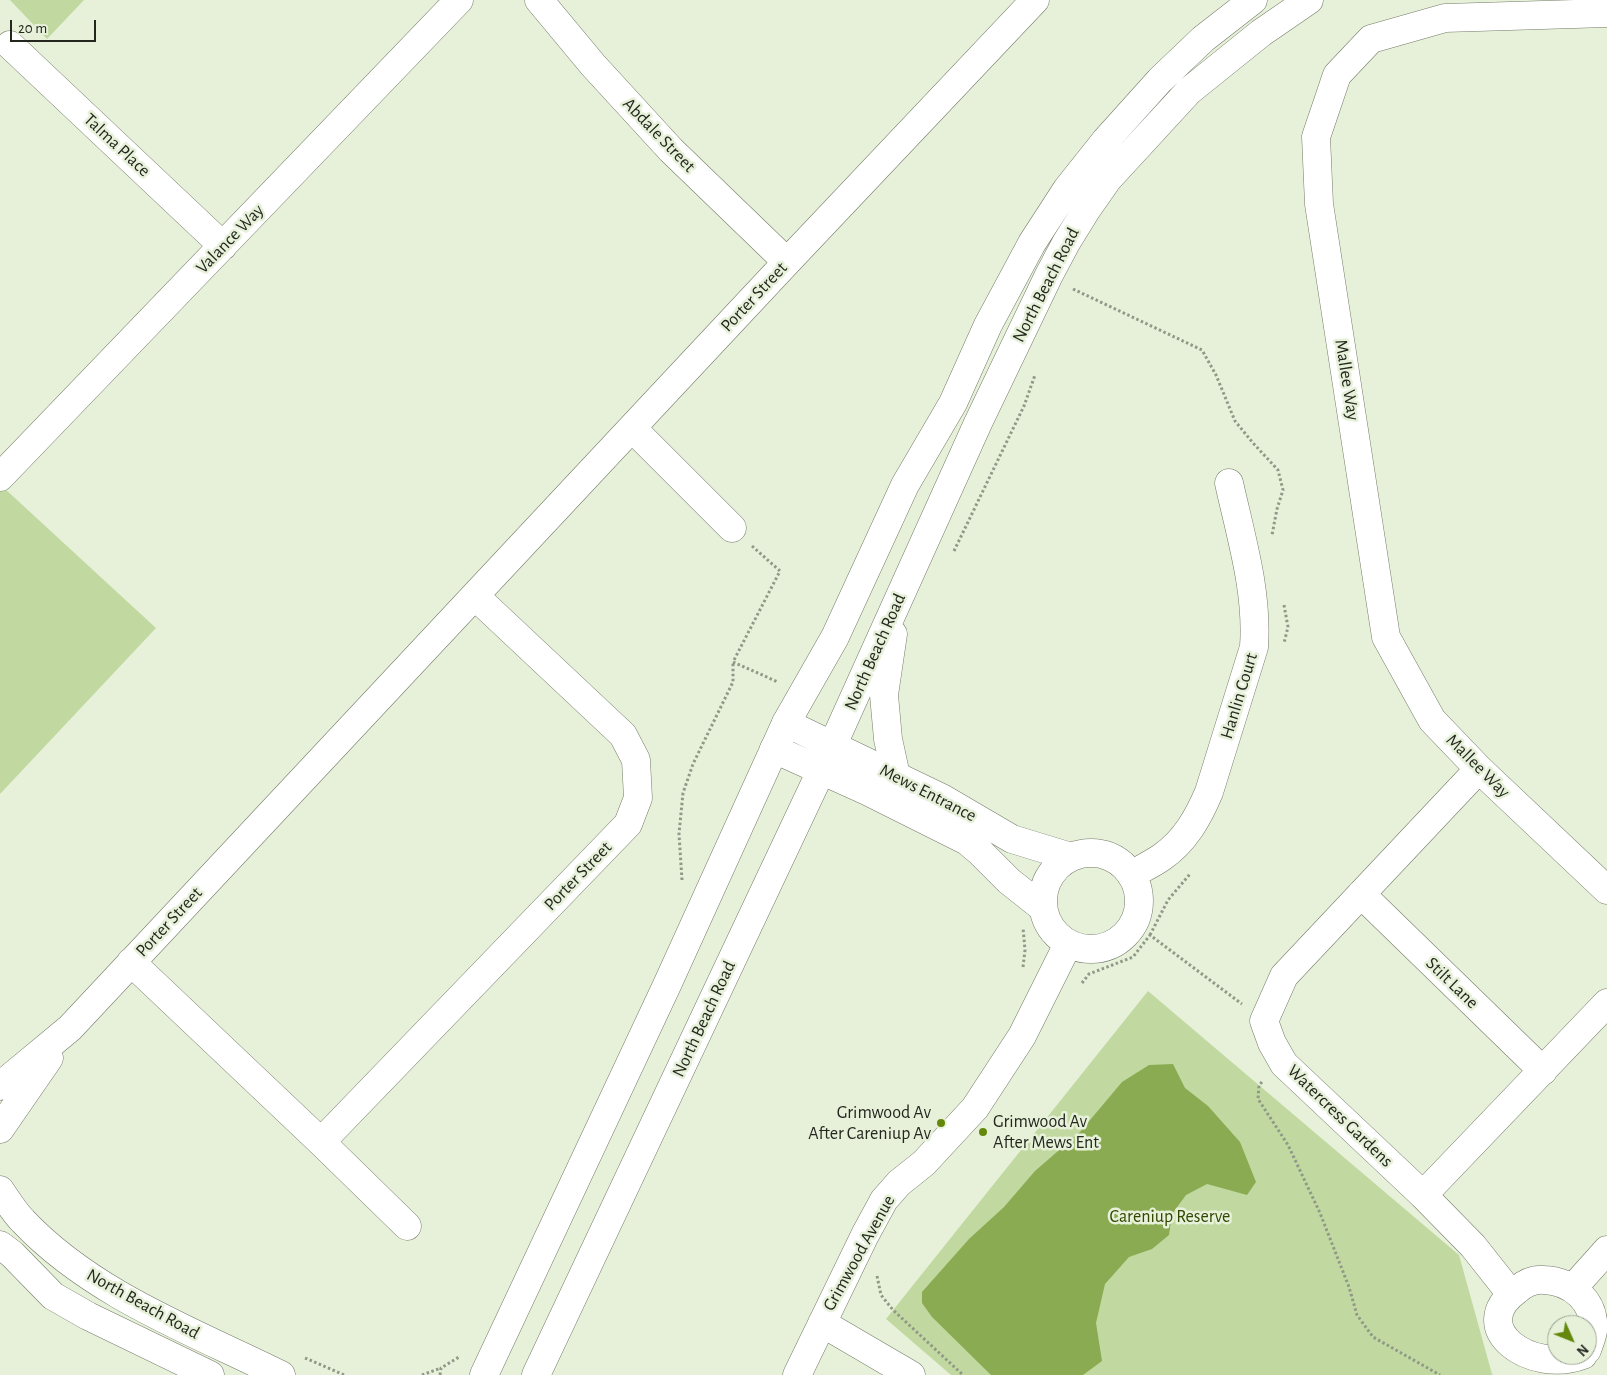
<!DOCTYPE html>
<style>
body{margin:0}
#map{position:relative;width:1607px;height:1375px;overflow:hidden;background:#e7f1da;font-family:"Alegreya Sans",sans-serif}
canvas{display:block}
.north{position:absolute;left:1547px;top:1315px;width:50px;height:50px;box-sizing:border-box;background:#e7f1da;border:1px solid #99a08f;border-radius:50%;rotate:134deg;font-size:14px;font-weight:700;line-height:20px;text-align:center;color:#23271e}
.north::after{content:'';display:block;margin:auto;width:18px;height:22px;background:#64880b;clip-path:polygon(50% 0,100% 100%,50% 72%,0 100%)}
.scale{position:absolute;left:10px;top:20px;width:86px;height:22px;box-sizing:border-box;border:2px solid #23271e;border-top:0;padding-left:6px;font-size:15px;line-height:18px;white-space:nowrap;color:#23271e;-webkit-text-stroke:4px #e7f1da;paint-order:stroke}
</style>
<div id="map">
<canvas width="1607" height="1375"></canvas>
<div class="north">N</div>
<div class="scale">20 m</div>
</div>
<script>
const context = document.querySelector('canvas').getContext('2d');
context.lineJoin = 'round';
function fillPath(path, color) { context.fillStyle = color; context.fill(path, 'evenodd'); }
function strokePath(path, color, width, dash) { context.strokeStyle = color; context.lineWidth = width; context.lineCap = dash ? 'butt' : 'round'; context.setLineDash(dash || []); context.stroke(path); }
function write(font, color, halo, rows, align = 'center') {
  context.font = font + ' "Alegreya Sans",sans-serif'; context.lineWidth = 5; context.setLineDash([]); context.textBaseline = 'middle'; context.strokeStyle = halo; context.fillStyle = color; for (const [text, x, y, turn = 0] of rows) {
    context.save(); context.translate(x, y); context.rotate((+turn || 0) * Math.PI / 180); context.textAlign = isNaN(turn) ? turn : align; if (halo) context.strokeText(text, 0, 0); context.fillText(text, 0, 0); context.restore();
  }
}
fillPath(new Path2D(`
 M10,0H84L47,39Z
 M4,488L156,628L0,794V492Z
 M1148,991L1459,1255L1492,1374L1493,1375H951L886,1319Z`), '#c1d9a0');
fillPath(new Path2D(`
 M1173,1064L1185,1088L1208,1106L1240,1142L1256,1182L1247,1195L1207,1184L1186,1195L1172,1214L1169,1235L1152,1249L1129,1257L1105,1284L1096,1323L1102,1361L1083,1375H991L932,1317L922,1303V1292L969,1239L1004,1207L1035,1171L1080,1132L1122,1082L1149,1065Z`), '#8aab51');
const minor = new Path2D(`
 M539,0L593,65L671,150L787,262
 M1607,13L1445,18L1371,39L1337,75L1316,137L1319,204L1386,637L1432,720L1479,769L1607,890
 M10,45L223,246
 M632,428L732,528
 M0,477L459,0
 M786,723L942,798L1012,839L1071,857
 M774,749L867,791L967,841L980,852L1009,881L1043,908
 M1479,769L1284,976L1264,1021L1272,1043L1284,1064L1423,1195L1473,1246L1511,1294
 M1043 901a48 48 0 1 1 96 0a48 48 0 1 1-96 0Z
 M1131,875C1141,869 1152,864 1162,857C1185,841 1198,818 1209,792L1254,647C1258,592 1241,537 1229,483
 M1361,894L1543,1071
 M131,962L321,1142L407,1226
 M0,1086L70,1028L787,262L1035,0
 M0,1129L49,1058
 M321,1142L628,824L638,798L636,760L623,735L475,596
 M1423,1195L1607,1003
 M1573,1288L1607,1250
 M822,1323L911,1375
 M1583,1355C1531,1375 1465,1328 1517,1290C1524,1284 1534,1279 1544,1280C1572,1281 1596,1302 1593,1331C1592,1337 1589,1344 1587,1350
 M797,1375L865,1235L884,1200L899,1183L924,1163L975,1108L1022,1036L1068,944`);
const major = new Path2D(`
 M893,634L884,695L888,739L896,776
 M0,1190C7,1200 14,1212 23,1221C92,1294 192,1331 281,1375
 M0,1245L12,1254L53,1296L88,1316L210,1375
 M484,1375L667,985L786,723L835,637L905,485L953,403L988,325L1032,243L1067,189L1106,140L1160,80L1203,39L1253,0
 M536,1375L821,771L978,423L1049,275L1066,243L1087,209L1108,179L1189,91L1261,33L1309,0`);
strokePath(minor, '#737b67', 29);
strokePath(major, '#737b67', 29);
strokePath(new Path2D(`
 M1073,289L1202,350L1216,375L1235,421L1253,443L1278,470L1283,490L1277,509L1272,535
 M752,546L780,571L733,662L778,682
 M954,551L1024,406L1035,375
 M1284,605L1288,627L1284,643
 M682,880L679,834L683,793L693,764L733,682V662
 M1150,935L1168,900L1190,874
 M1023,967L1025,950L1023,928
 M1082,983L1089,974L1133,957L1150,935L1242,1004
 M1262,1082L1259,1085L1258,1099L1288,1145L1320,1213L1349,1287L1357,1315L1373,1337L1440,1375
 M877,1276L881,1295L893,1310L963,1375
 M305,1358L344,1375
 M422,1375L441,1368
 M440,1375L441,1368L459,1357`), '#909887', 3, [2.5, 2.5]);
strokePath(minor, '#fff', 28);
strokePath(major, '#fff', 28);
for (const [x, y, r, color] of [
 [941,1123,5,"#64880b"],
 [983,1132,5,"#64880b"]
]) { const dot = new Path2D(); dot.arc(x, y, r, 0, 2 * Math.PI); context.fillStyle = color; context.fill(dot); strokePath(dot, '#e7f1da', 2); }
write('18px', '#23271e', '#e7f1da', [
 ["Abdale Street",659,135,46],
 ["Talma Place",117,145,43],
 ["Valance Way",230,239,-46],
 ["North Beach Road",1046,285,-63],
 ["Porter Street",754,297,-47],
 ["Mallee Way",1347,380,81],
 ["North Beach Road",875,652,-66],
 ["Hanlin Court",1239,696,-73],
 ["Mallee Way",1478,766,45],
 ["Mews Entrance",928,793,27],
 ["Porter Street",578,876,-46],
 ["Porter Street",169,922,-47],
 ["Stilt Lane",1452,983,44],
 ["North Beach Road",704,1019,-65],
 ["Watercress Gardens",1340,1116,44],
 ["Grimwood Avenue",859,1253,-61],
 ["North Beach Road",143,1304,29]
]);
write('18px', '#23271e', '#e7f1da', [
 ["Grimwood Av",931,1113],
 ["After Careniup Av",931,1134],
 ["Grimwood Av",993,1122,"left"],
 ["After Mews Ent",993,1143,"left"]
], 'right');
write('18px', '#324600', '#e7f1da', [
 ["Careniup Reserve",1170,1217]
]);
</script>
